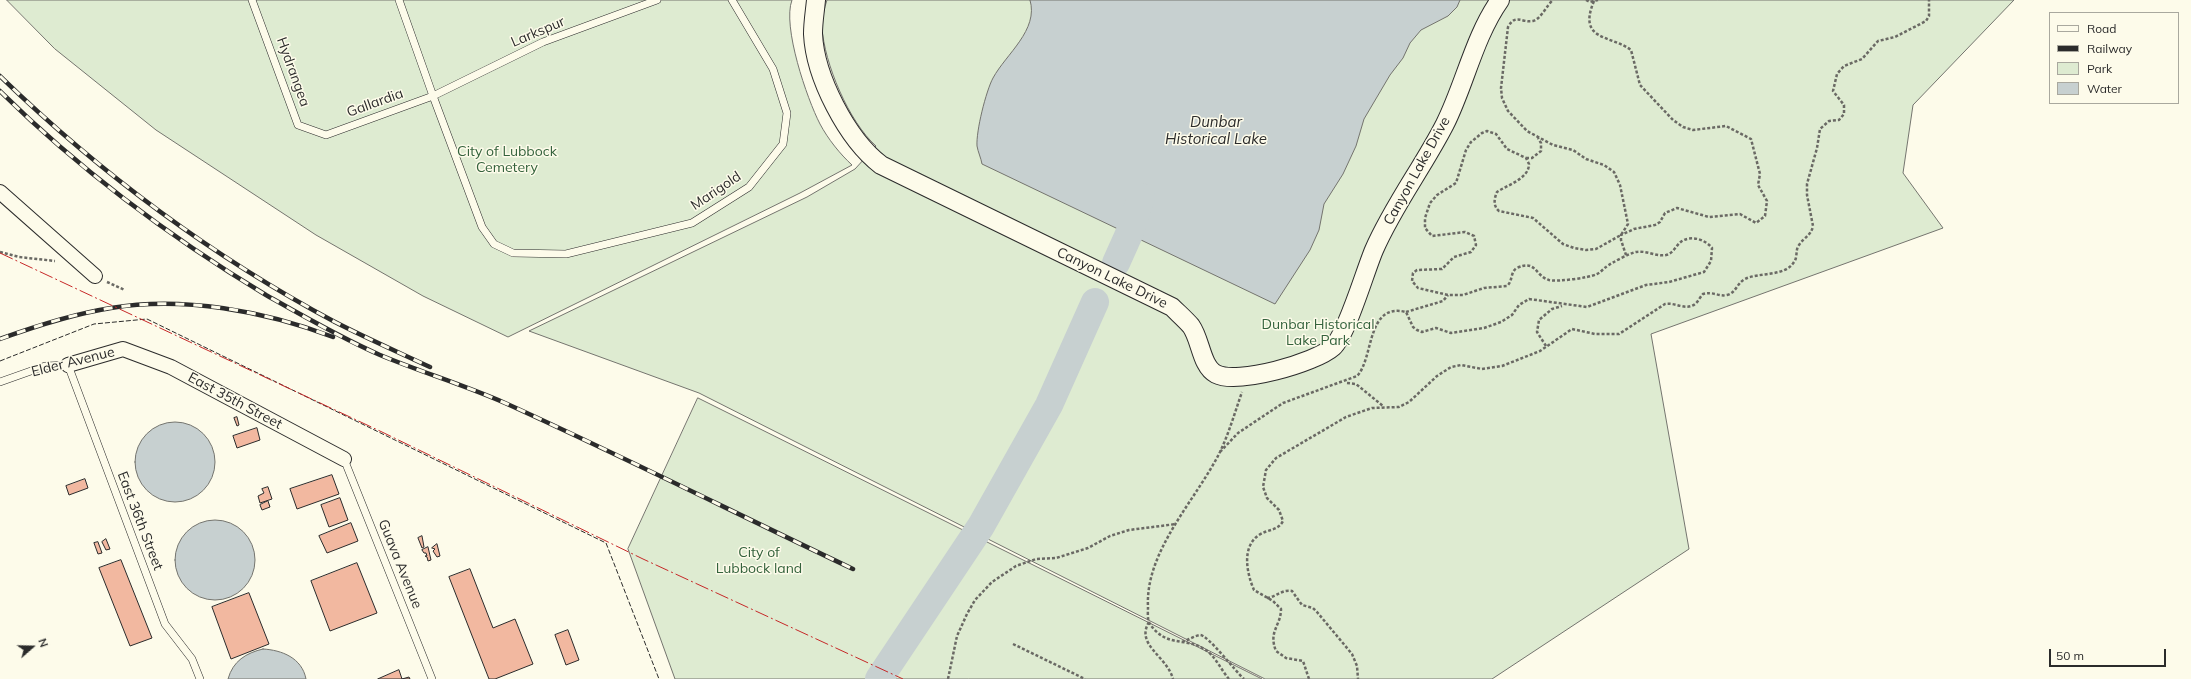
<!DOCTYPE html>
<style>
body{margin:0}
#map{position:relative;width:2191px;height:679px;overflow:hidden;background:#fdfbea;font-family:Mulish,sans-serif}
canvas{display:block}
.legend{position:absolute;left:2049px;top:12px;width:130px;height:92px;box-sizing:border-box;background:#fdfbea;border:1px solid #a9a89e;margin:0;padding:5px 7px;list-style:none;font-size:12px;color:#2b2b2b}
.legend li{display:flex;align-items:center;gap:8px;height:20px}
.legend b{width:20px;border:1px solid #a9a89e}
.north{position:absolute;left:12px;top:627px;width:40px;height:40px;-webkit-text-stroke:3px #fdfbea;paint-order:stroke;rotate:70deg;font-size:11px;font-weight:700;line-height:16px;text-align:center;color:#2b2b2b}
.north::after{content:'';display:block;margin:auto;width:14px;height:18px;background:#2b2b2b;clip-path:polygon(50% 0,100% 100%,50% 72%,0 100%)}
.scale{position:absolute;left:2049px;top:649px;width:117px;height:18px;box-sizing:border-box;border:2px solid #2b2b2b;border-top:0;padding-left:5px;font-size:12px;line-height:14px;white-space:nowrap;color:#2b2b2b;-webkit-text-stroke:3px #fdfbea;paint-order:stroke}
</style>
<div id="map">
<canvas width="2191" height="679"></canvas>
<ul class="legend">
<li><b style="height:5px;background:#fdfbea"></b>Road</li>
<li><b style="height:5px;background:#2b2b2b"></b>Railway</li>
<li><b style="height:11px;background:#deebd1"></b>Park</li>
<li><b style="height:11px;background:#c7d0d0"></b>Water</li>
</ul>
<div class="north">N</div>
<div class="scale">50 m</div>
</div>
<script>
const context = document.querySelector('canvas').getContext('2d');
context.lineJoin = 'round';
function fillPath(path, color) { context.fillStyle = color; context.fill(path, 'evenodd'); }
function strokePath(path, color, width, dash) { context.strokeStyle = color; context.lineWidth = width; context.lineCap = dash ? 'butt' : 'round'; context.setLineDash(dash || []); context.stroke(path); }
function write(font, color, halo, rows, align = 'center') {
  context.font = font + ' Mulish,sans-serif'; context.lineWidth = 3; context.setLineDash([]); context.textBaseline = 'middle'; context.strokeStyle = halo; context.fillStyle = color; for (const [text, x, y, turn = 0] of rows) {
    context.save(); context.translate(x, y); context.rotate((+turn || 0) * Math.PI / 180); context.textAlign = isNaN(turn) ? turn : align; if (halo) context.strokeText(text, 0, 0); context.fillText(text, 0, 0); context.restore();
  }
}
const green = new Path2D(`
 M7,0H792C782,26 807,99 820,124C828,139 840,154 852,165L800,193L508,337L423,296L316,235L156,130L55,49Z
 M827,0H2014L1913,105L1903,173L1943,228L1651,334L1689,549L1492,679H1265L699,393L529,331L807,197L855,169L876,146C849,122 824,63 822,27C822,18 824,9 827,0Z
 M698,398L1262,679H675L628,549Z`);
fillPath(green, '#deebd1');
strokePath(green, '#74746e', 1);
const water = new Path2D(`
 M1030,0H1460L1457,7L1448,16L1421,30L1410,43L1403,58L1390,75L1364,119L1356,146L1343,174L1324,204L1319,230L1310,250L1275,304L982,164C981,158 978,152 977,146C976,131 986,91 993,78C1006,54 1039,30 1030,0Z
 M135 462a40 40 0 1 1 80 0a40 40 0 1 1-80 0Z
 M175 560a40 40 0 1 1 80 0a40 40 0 1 1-80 0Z
 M263,649C282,650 302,658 306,679H228C233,661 246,653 263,649Z`);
fillPath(water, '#c7d0d0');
strokePath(water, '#74746e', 1);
strokePath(new Path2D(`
 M1116,263L1129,234L1141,197
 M879,679L981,526L1049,405L1095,302`), '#c7d0d0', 28);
const building = new Path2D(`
 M237,417L239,425L237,426L234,418Z
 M257,428L260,440L237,448L233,436Z
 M332,475L339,494L297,509L290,489Z
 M85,479L88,488L69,495L66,486Z
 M268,487L272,499L260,503L258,496L264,493L262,489Z
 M340,498L348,520L329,527L321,505Z
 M268,501L270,507L262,510L260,505Z
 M351,523L358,541L327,553L319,536Z
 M422,536L424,547L422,548L418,538Z
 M106,539L110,549L106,550L102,542Z
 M98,542L102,553L98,554L94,543Z
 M437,544L440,556L437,557L433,551L435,549L432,548Z
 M428,547L431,560L428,561L427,557L425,556H427L426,553H424L422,550Z
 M121,560L152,638L130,646L99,568Z
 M357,563L377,613L330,631L311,581Z
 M470,569L493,628L515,619L533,664L495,679H489L449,577Z
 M249,593L269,644L231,659L212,607Z
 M568,630L579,660L566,665L555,635Z
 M399,670L402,679L409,677L410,679H378Z`);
fillPath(building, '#f2b8a0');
strokePath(building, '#2b2b2b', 1);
const service = new Path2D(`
 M252,0L298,125L326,135L433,96L482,227L494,244L513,253L566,254L692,223L749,187L783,144L787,113L773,69L732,0
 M399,0L433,96L543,42L657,0
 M0,382L45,366L68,365L165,624L192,659L200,679
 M344,459L432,679`);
const minor = new Path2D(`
 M0,192L95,276
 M68,365L123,349L171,367L344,459`);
const tertiary = new Path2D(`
 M816,0C815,11 813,22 813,34C815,77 847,139 881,165L1172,307C1178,313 1186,320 1191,326C1201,340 1201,366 1216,374C1237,385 1315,363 1333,347C1347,334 1365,271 1374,250C1393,206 1423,167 1445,124C1465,84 1474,37 1500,0`);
strokePath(service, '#2b2b2b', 8);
strokePath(minor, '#2b2b2b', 16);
strokePath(tertiary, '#2b2b2b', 20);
strokePath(new Path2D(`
 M1586,0L1590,2L1598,0
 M1594,1C1577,41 1611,35 1631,50L1640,85L1673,120L1683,127L1693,130L1726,126L1751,139L1760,174L1758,185L1767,201L1765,216L1756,223L1740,214L1709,217L1677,208L1665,213L1660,222L1655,225L1634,229L1621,235V240L1626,255
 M1526,158H1532L1541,151V143L1538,138
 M0,252L19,257L55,261
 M107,282L125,290
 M1406,312L1443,301L1448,295
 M1546,346L1537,332L1539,320L1552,309L1562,306
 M1347,383L1356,384L1383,406
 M1220,452L1238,433L1283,403L1357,376C1374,359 1366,302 1406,312L1413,327L1417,330L1422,332L1436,328L1451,333L1484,328L1501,322L1512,315L1519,305L1529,299L1587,307L1646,285L1669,282L1704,272L1711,261L1712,248C1706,240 1692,235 1682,241C1676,245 1674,253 1666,255C1657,257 1646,250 1636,252C1630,253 1611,263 1606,267C1603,269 1600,273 1597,274C1589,278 1557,282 1549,280C1535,276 1536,259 1517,268C1510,272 1513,281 1507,286L1484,288L1463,295H1448L1418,288L1412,281L1413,273L1417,270L1442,269L1454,257L1471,252L1476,245L1474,236L1465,232L1432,236L1425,228V218L1430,203L1437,195L1456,183L1466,150L1471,142L1482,133L1487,131L1496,134L1507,149L1526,158L1529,164C1529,179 1507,185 1497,192C1494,199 1493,206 1499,211L1533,218L1563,244L1574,248L1586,250L1596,249L1621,235L1628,224L1620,185L1614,172L1604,165L1586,159L1573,150L1553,145L1527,131L1508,111L1502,98L1501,88L1508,27C1516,13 1521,23 1533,21C1541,19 1547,5 1553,0
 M1267,598C1276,597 1282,589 1292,591L1302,605L1313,608L1317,612L1352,654L1357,666L1358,679
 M1149,622C1135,645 1167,656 1173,679
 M1182,642C1188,640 1194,636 1200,635C1208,635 1236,672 1244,679
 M1013,644L1085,679
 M948,679L957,636L967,614L975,600L992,582L1016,566L1036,559L1056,558L1088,548L1110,536L1129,530L1176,524
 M1229,679C1221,670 1215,655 1204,649C1186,637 1166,648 1150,624C1147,620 1148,612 1148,607C1145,551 1196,500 1220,452C1229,433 1235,412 1242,392
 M1309,679L1303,661L1286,658L1276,651C1268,631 1281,626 1281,609L1273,601L1254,590C1247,574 1241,547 1259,535C1268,529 1278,531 1283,521L1279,510L1267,498L1263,487L1266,470L1276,458L1346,417L1372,408L1399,407L1409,402L1437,376L1451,367L1461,365L1482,369L1502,366L1540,351L1572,329L1595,334H1619L1665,304C1675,302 1686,311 1695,304C1698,302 1700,297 1703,294C1713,291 1719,297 1727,295C1736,293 1737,283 1745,279C1759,272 1785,277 1794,262C1798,257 1795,250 1799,245C1804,237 1811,236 1813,226L1807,195V184L1817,148L1820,129L1829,121L1839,120L1844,114V105L1833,91L1837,74L1844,66L1862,59L1878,41L1895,37L1926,21L1929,16V0`), '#6a6964', 2.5, [3, 2]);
strokePath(service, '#fdfbea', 7);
strokePath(minor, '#fdfbea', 14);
strokePath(tertiary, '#fdfbea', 18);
const rail = new Path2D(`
 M0,76C100,173 212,256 335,322C366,338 398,352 430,367
 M0,91C80,170 170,237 266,295C303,316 341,338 380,355C421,372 464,385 505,403C622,456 737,514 853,569
 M0,339C36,326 73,314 111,308C183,296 265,311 333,337`);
strokePath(rail, '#2b2b2b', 4.5);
strokePath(rail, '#fdfbea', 3, [9]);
strokePath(new Path2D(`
 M0,361L94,324L147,319L606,543L659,679`), '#2b2b2b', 1, [5, 2]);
strokePath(new Path2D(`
 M0,253L382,432L643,559L903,679`), '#c62828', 1, [14, 3, 2, 3]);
write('14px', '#2b2b2b', '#fdfbea', [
 ["Larkspur",538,32,-23],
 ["Hydrangea",293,72,70],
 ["Gallardia",375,103,-20],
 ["Canyon Lake Drive",1417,171,-61],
 ["Marigold",716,191,-34],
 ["Canyon Lake Drive",1112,278,26],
 ["Elder Avenue",73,362,-14],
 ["East 35th Street",235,401,28],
 ["East 36th Street",140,521,69],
 ["Guava Avenue",400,564,68]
]);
write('14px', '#34623c', '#fdfbea', [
 ["City of Lubbock",507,152],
 ["Cemetery",507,168],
 ["Dunbar Historical",1318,325],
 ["Lake Park",1318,341],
 ["City of",759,553],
 ["Lubbock land",759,569]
]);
write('italic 15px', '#2b2b2b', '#fdfbea', [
 ["Dunbar",1216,122],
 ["Historical Lake",1216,139]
]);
</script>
